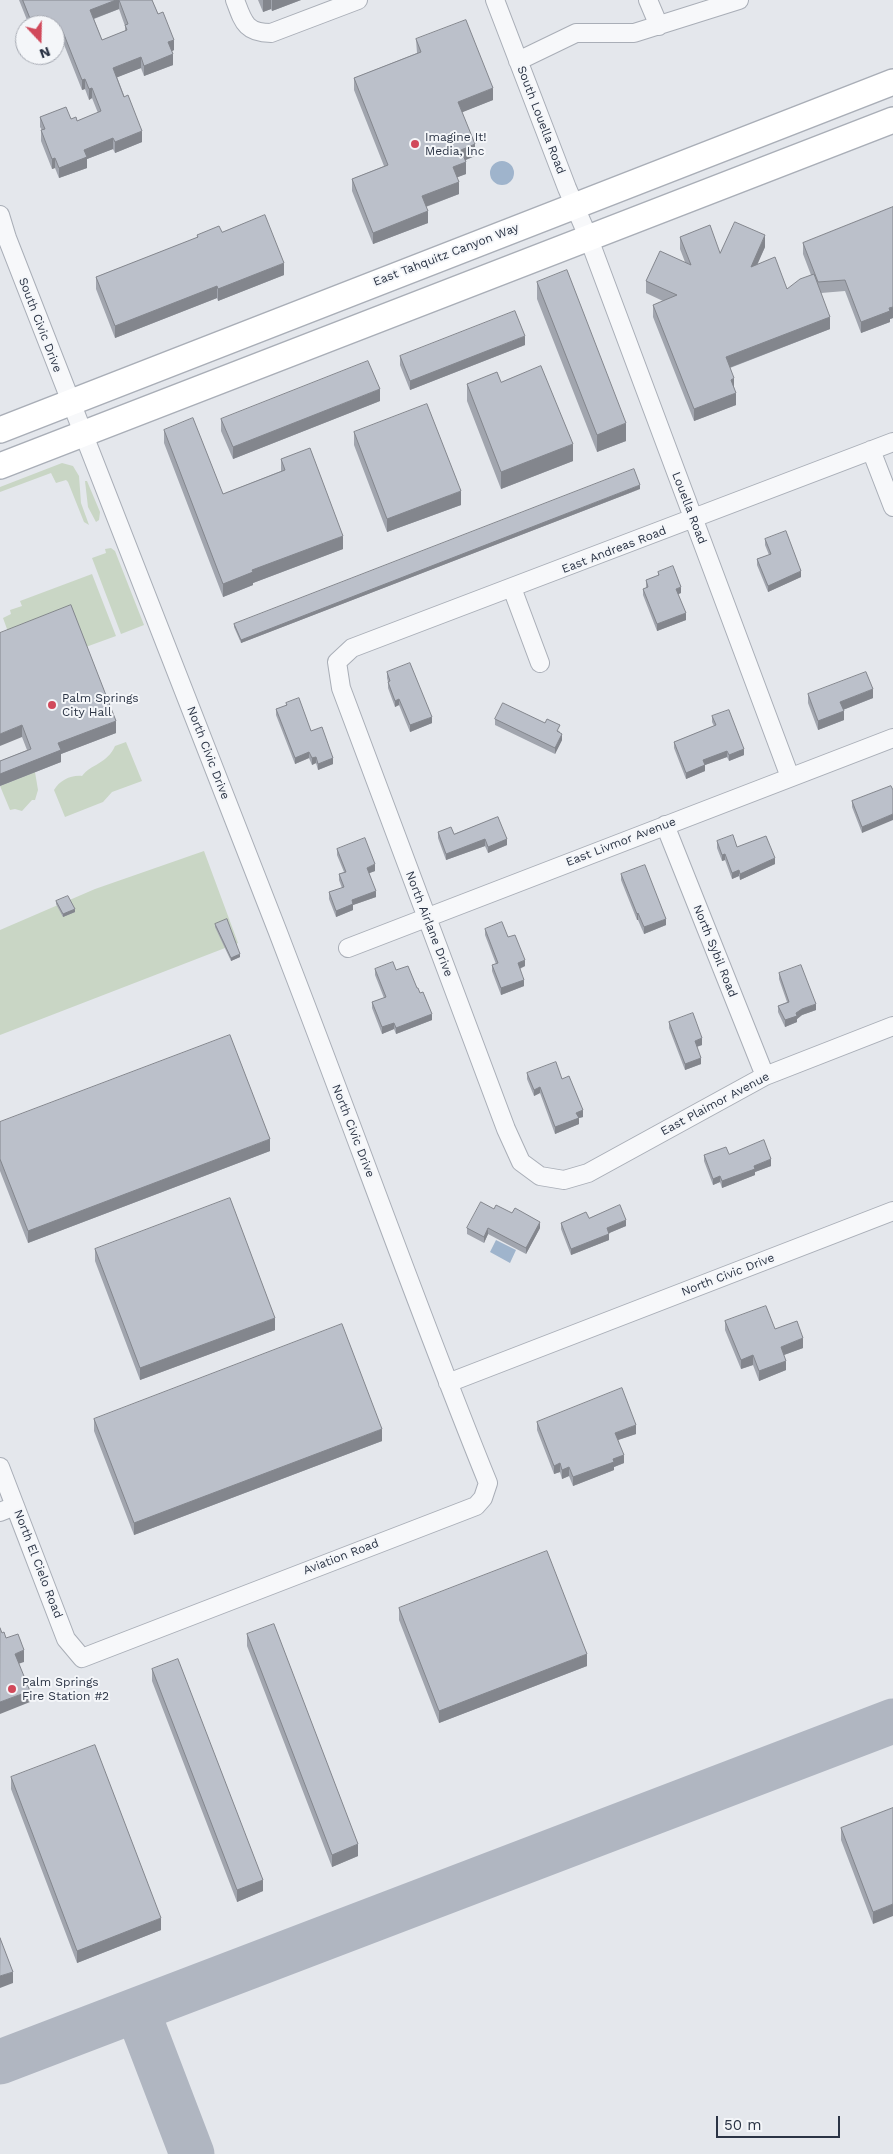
<!DOCTYPE html>
<style>
body{margin:0}
#map{position:relative;width:893px;height:2154px;overflow:hidden;background:#e4e7ec;font-family:"Work Sans",sans-serif}
canvas{display:block}
.north{position:absolute;left:15px;top:15px;width:50px;height:50px;box-sizing:border-box;background:#f4f6f9;border:1px solid #a4a8b1;border-radius:50%;rotate:159deg;font-size:14px;font-weight:700;line-height:20px;text-align:center;color:#2b3445}
.north::after{content:'';display:block;margin:auto;width:18px;height:22px;background:#d1495b;clip-path:polygon(50% 0,100% 100%,50% 72%,0 100%)}
.scale{position:absolute;left:716px;top:2116px;width:124px;height:22px;box-sizing:border-box;border:2px solid #2b3445;border-top:0;padding-left:6px;font-size:15px;line-height:18px;white-space:nowrap;color:#2b3445;-webkit-text-stroke:4px #f4f6f9;paint-order:stroke}
</style>
<div id="map">
<canvas width="893" height="2154"></canvas>
<div class="north">N</div>
<div class="scale">50 m</div>
</div>
<script>
const context = document.querySelector('canvas').getContext('2d');
context.lineJoin = 'round';
function fillPath(path, color) { context.fillStyle = color; context.fill(path, 'evenodd'); }
function strokePath(path, color, width, dash) { context.strokeStyle = color; context.lineWidth = width; context.lineCap = dash ? 'butt' : 'round'; context.setLineDash(dash || []); context.stroke(path); }
function write(font, color, halo, rows, align = 'center') {
  context.font = font + ' "Work Sans",sans-serif'; context.lineWidth = 4; context.setLineDash([]); context.textBaseline = 'middle'; context.strokeStyle = halo; context.fillStyle = color; for (const [text, x, y, turn = 0] of rows) {
    context.save(); context.translate(x, y); context.rotate((+turn || 0) * Math.PI / 180); context.textAlign = isNaN(turn) ? turn : align; if (halo) context.strokeText(text, 0, 0); context.fillText(text, 0, 0); context.restore();
  }
}
fillPath(new Path2D(`
 M62,463L73,466L79,476L81,503L89,525L84,522L68,482L66,480L56,483L51,473L0,492V487Z
 M85,481H87L100,512L99,520L96,522L88,507Z
 M111,548L115,551L144,625L121,634L92,558L106,553L105,549Z
 M92,574L116,636L83,648L11,640L3,618L11,614L10,610L22,606L20,601Z
 M126,742L142,781L112,792L103,802L65,817L54,790C60,780 71,775 82,776C91,764 107,764 115,746Z
 M35,772L38,790L35,800H32L22,811L15,809L10,810L0,786Z
 M204,851L238,943L0,1035V930L95,889Z`), '#c9d6c5');
fillPath(new Path2D(`
 M490 173a12 12 0 1 1 24 0a12 12 0 1 1-24 0Z
 M496,1240L516,1250L510,1263L490,1252Z`), '#9fb4cc');
strokePath(new Path2D(`
 M137,2010L192,2154
 M0,2062L893,1721`), '#b0b6c1', 45);
const minor = new Path2D(`
 M235,0C243,21 245,33 271,33L358,0
 M495,0L567,188L589,239L790,777
 M648,0L659,26
 M518,61L576,33H634L739,0
 M0,215L7,238C101,483 199,725 292,969C358,1140 419,1313 488,1483L483,1498L476,1506L82,1658L66,1639L0,1467
 M893,442L352,648L337,662L341,688L506,1129L521,1162L540,1176L564,1180L588,1173L765,1076L893,1026
 M871,450L893,507
 M512,588L540,663
 M665,825L765,1076
 M348,948L893,738
 M448,1383L893,1211
 M0,1512L15,1506`);
const secondary = new Path2D(`
 M0,430L893,82
 M0,466L893,120`);
strokePath(minor, '#a9aeb7', 20);
strokePath(secondary, '#a9aeb7', 28);
strokePath(minor, '#f7f8fa', 18);
strokePath(secondary, '#fff', 25);
fillPath(new Path2D(`
 M19,0H152L174,50L172,51L173,65L144,76L141,68L117,77L142,142L115,153L113,149L87,159V168L59,178L55,168L52,169L41,141V130H42L40,127V117L71,119L77,121L98,113L92,98L89,100L85,89L82,90L63,42L55,46V25H29ZM119,9L125,26V31L102,40L94,19Z
 M258,0H301L272,11L271,9L263,12Z
 M416,39L493,100L462,112L475,156L465,160L466,174L457,177L459,194L426,207L428,223L373,244L352,191V179L384,166L354,90V78L417,53Z
 M893,207V318L890,319V322L861,333L845,291L821,293L830,329L730,368L734,387L736,405L694,421L653,317V305L663,301L646,293V281L685,262L680,249V237L720,253L765,247L757,264L787,289L811,275L803,254V243Z
 M197,235L284,275L218,301L217,298L115,338L96,289V277L197,238Z
 M537,282L626,441L597,452L537,299Z
 M525,345L410,390L400,365V356Z
 M501,382L573,461L501,489L467,401V384Z
 M380,401L233,459L221,431V419Z
 M164,430L223,494L281,471V459L343,549L253,583V585L223,597L164,443Z
 M354,432L461,505L387,532L354,445Z
 M640,489L241,643L234,627V624Z
 M765,539L801,577L768,592L757,565V559L769,555L765,545Z
 M658,572L681,593L678,594L686,620L657,631L643,595V589L646,588V580L658,576Z
 M0,633L116,733L61,754V762L0,786V761L27,750L22,737Z
 M387,672L432,723L410,732L399,705L395,707L388,688V682L387,678Z
 M808,694L873,698L843,710L844,720L818,730L808,703Z
 M286,703L311,731L333,764L318,770L316,763L312,765L309,758L295,764L276,715V709L286,706Z
 M712,716L744,755L729,761L727,757L705,765V771L686,779L674,748V742L714,726L712,722Z
 M495,719L560,731L559,732L562,740L555,754L495,725Z
 M891,786L862,833L852,807V801Z
 M498,817L507,845L488,853L485,846L446,860L438,838V832L454,834Z
 M717,841L737,847L775,864L740,880L739,876L732,879L725,860L722,861L717,848Z
 M337,849L375,871L369,873L376,897L353,905V910L336,917L329,899V892L342,888L339,880V874L344,872L337,855Z
 M621,874L666,925L644,934L638,920H637L621,880Z
 M56,901L75,912L63,917L56,904Z
 M215,924L240,957L231,961L215,927Z
 M485,929L508,937L525,966L520,969L524,986L501,995L492,971V965L496,964L485,935Z
 M375,969L396,970L417,988L432,1020L396,1034L394,1029L382,1034L372,1008V1002L384,998L375,975Z
 M779,973L816,1010L802,1015L797,1019V1022L785,1027L778,1012V1006L787,1002L779,979Z
 M669,1022L702,1045L697,1047L701,1064L685,1070L669,1028Z
 M527,1073L562,1079L583,1117L579,1118V1124L555,1134L540,1093L534,1096L527,1079Z
 M0,1122L270,1151L28,1243L0,1171Z
 M729,1154L771,1166L755,1172V1175L722,1188L720,1182L713,1185L704,1161V1155Z
 M494,1209L512,1213L540,1228L526,1254L488,1234L484,1243L467,1234V1228Z
 M589,1218L626,1226L609,1233V1240L571,1255L561,1229V1223Z
 M95,1249L275,1330L140,1380L95,1261Z
 M725,1321L775,1329L803,1348L784,1355L786,1370L759,1381L753,1365L741,1369L725,1330Z
 M94,1419L382,1441L134,1535L94,1431Z
 M537,1422L636,1434L618,1440L624,1463L614,1467V1470L573,1486L569,1476L562,1479L560,1472L554,1474L537,1430Z
 M399,1608L587,1666L439,1723L399,1620Z
 M247,1634L358,1856L332,1867L247,1646Z
 M152,1669L263,1891L237,1902L152,1681Z
 M11,1777L161,1930L77,1963L11,1789Z
 M893,1808L873,1924L841,1840V1828Z`), '#a1a5ae');
fillPath(new Path2D(`
 M116,0H119V9L90,20V10Z
 M263,0H271V9L263,12Z
 M272,0H301L272,11Z
 M63,32V42L55,46V35Z
 M174,40V50L168,53V42Z
 M173,54V65L144,76V66Z
 M141,57V68L113,79V68Z
 M85,79V89L82,90V80Z
 M92,88V98L89,100V89Z
 M493,88V100L458,114V102Z
 M142,131V142L115,153V142Z
 M113,138V149L87,159V168L59,178V168L84,150Z
 M475,144V156L461,162V150Z
 M55,158V168L52,169V159Z
 M466,162V174L453,179V167Z
 M459,182V194L422,208V196Z
 M428,211V223L373,244V233Z
 M765,235V247L751,279V267Z
 M284,263V275L218,301V289Z
 M217,286V298L115,338V326Z
 M893,307V318L890,319V322L861,333V322Z
 M830,317V329L726,369V357Z
 M525,336V345L410,390V381Z
 M734,378V390L731,380Z
 M380,389V401L233,459V447Z
 M736,393V405L694,421V409Z
 M626,423V441L597,452V435Z
 M573,444V461L501,489V472Z
 M640,485V489L241,643V640Z
 M461,491V505L387,532V519Z
 M343,536V549L253,583V585L223,597V584L252,570Z
 M801,571V577L768,592V586Z
 M681,587V593L676,595V589Z
 M686,613V620L657,631V624Z
 M873,689V698L840,711V702Z
 M399,699V705L395,707V701Z
 M844,711V720L818,730V721Z
 M432,717V723L410,732V725Z
 M116,721V733L61,754V762L0,786V774L58,743Z
 M22,725V737L0,746V734Z
 M562,734V740L555,754V748Z
 M744,749V755L729,761V755Z
 M727,751V757L705,765V771L686,779V773L703,760Z
 M309,752V758L295,764V758Z
 M316,757V763L312,765V758Z
 M333,758V764L318,770V764Z
 M893,814V820L862,833V827Z
 M485,839V846L446,860V854Z
 M507,839V845L488,853V847Z
 M725,854V860L722,861V855Z
 M775,858V864L740,880V874Z
 M375,864V871L367,874V868Z
 M739,870V876L732,879V873Z
 M376,891V897L353,905V910L336,917V911L352,900Z
 M75,909V912L63,917V914Z
 M638,913V920H637V914Z
 M666,919V925L644,934V927Z
 M240,954V957L231,961V958Z
 M525,960V966L518,969V963Z
 M524,980V986L501,995V988Z
 M816,1004V1010L802,1015L797,1019V1022L785,1027V1020L802,1009Z
 M432,1014V1020L396,1034V1028Z
 M394,1023V1029L382,1034V1027Z
 M702,1038V1045L695,1047V1041Z
 M701,1058V1064L685,1070V1064Z
 M540,1087V1093L534,1096V1090Z
 M583,1110V1117L579,1118V1124L555,1134V1127L576,1113Z
 M270,1139V1151L28,1243V1231Z
 M771,1159V1166L755,1172V1175L722,1188V1181L754,1166Z
 M720,1176V1182L713,1185V1179Z
 M626,1220V1226L607,1234V1228Z
 M540,1222V1228L526,1254V1248Z
 M488,1228V1234L484,1243V1237Z
 M609,1234V1240L571,1255V1249Z
 M275,1318V1330L140,1380V1368Z
 M803,1338V1348L781,1356V1347Z
 M753,1355V1365L741,1369V1360Z
 M786,1361V1370L759,1381V1371Z
 M636,1425V1434L615,1441V1433Z
 M382,1429V1441L134,1535V1523Z
 M624,1455V1463L614,1467V1470L573,1486V1477L613,1459Z
 M560,1463V1472L554,1474V1466Z
 M569,1467V1476L562,1479V1470Z
 M24,1650V1662L15,1665V1654Z
 M587,1654V1666L439,1723V1711Z
 M30,1691V1702L0,1714V1702Z
 M358,1844V1856L332,1867V1855Z
 M263,1880V1891L237,1902V1890Z
 M893,1904V1916L873,1924V1912Z
 M161,1918V1930L77,1963V1951Z
 M13,1972V1983L0,1988V1976Z`), '#83868d');
const building = new Path2D(`
 M23,0H116L90,10L102,40L127,30L125,25L128,24L119,0H152L158,14L163,12L174,40L168,42L173,54L144,66L141,57L113,68L124,97L128,95L142,131L115,142L113,138L84,150L87,157L59,168L55,158L52,159L41,130L45,129L40,117L66,107L71,119L76,117L77,121L101,111L92,88L89,89L85,79L82,80L63,32L55,35V25H33Z
 M466,20L493,88L458,102L475,144L461,150L466,162L453,167L459,182L422,196L428,211L373,233L352,179L388,165L354,78L421,52L416,39Z
 M893,207V307L889,308L890,311L861,322L845,280L818,282L803,243Z
 M265,215L284,263L218,289L217,286L115,326L96,277L198,237L197,235L219,226L222,232Z
 M735,222L765,235L751,267L775,257L787,289L800,279L814,274L830,317L726,357L734,378L731,380L736,393L694,409L653,305L677,295L646,281L660,251L691,265L680,237L710,225L720,253Z
 M567,270L626,423L597,435L537,282Z
 M515,311L525,336L410,381L400,356Z
 M368,361L380,389L233,447L221,419Z
 M541,366L573,444L501,472L467,384L497,372L501,382Z
 M427,404L461,491L387,519L354,432Z
 M193,418L223,494L285,470L281,459L310,448L343,536L252,570L253,572L223,584L164,430Z
 M634,469L640,485L241,640L234,624Z
 M786,531L801,571L768,586L757,559L771,554L765,539Z
 M673,566L681,587L676,589L686,613L657,624L643,589L648,587L646,580L659,575L658,572Z
 M71,605L116,721L58,743L61,750L0,774V761L31,749L22,725L0,734V633Z
 M410,663L432,717L410,725L399,699L395,701L388,682L390,681L387,672Z
 M866,672L873,689L840,702L844,711L818,721L808,694Z
 M299,698L311,731L322,727L333,758L318,764L316,757L312,758L309,752L295,758L276,709L287,705L286,703Z
 M503,703L545,723L547,719L560,725L557,731L562,734L555,748L495,719Z
 M729,710L744,749L729,755L727,751L703,760L705,765L686,773L674,742L716,725L712,716Z
 M891,786L893,790V814L862,827L852,801Z
 M498,817L507,839L488,847L485,839L446,854L438,832L451,827L454,834Z
 M733,835L737,847L766,836L775,858L740,874L739,870L732,873L725,854L722,855L717,841Z
 M365,838L375,864L367,868L376,891L352,900L353,904L336,911L329,892L344,887L339,874L346,872L337,849Z
 M645,865L666,919L644,927L638,913L637,914L621,874Z
 M68,896L75,909L63,914L56,901Z
 M227,919L240,954L231,958L215,924Z
 M502,922L508,937L515,935L525,960L518,963L524,980L501,988L492,965L498,963L485,929Z
 M393,962L396,970L408,966L417,988H418L420,993L423,992L432,1014L396,1028L394,1023L382,1027L372,1002L386,997L375,969Z
 M801,965L816,1004L802,1009L796,1013L797,1016L785,1020L778,1006L789,1002L779,973Z
 M693,1013L702,1038L695,1041L701,1058L685,1064L669,1022Z
 M230,1035L270,1139L28,1231L0,1159V1122Z
 M556,1062L562,1079L569,1076L583,1110L576,1113L579,1118L555,1127L540,1087L534,1090L527,1073Z
 M764,1140L771,1159L754,1166L755,1169L722,1181L720,1176L713,1179L704,1155L726,1147L729,1154Z
 M230,1198L275,1318L140,1368L95,1249Z
 M481,1202L494,1209L496,1205L512,1213L515,1208L540,1222L526,1248L488,1228L484,1237L467,1228Z
 M620,1205L626,1220L607,1228L609,1234L571,1249L561,1223L586,1212L589,1218Z
 M766,1306L775,1329L797,1321L803,1338L781,1347L786,1361L759,1371L753,1355L741,1360L725,1321Z
 M342,1324L382,1429L134,1523L94,1419Z
 M622,1388L636,1425L615,1433L624,1455L613,1459L614,1462L573,1477L569,1467L562,1470L560,1463L554,1466L537,1422Z
 M547,1551L587,1654L439,1711L399,1608Z
 M274,1624L358,1844L332,1855L247,1634Z
 M0,1628L2,1633L4,1632L6,1638L18,1634L24,1650L15,1654L30,1691L0,1702Z
 M178,1659L263,1880L237,1890L152,1669Z
 M95,1745L161,1918L77,1951L11,1777Z
 M893,1808V1904L873,1912L841,1828Z
 M0,1938L13,1972L0,1976Z`);
fillPath(building, '#bbc0ca');
strokePath(building, '#83868d', 1);
for (const [x, y, r, color] of [
 [415,144,5,"#d1495b"],
 [52,705,5,"#d1495b"],
 [12,1689,5,"#d1495b"]
]) { const dot = new Path2D(); dot.arc(x, y, r, 0, 2 * Math.PI); context.fillStyle = color; context.fill(dot); strokePath(dot, '#f4f6f9', 2); }
write('12px', '#2b3445', '#f4f6f9', [
 ["South Louella Road",541,120,69],
 ["East Tahquitz Canyon Way",446,255,-21],
 ["South Civic Drive",40,325,69],
 ["Louella Road",689,508,69],
 ["East Andreas Road",614,550,-21],
 ["North Civic Drive",208,753,69],
 ["East Livmor Avenue",621,842,-21],
 ["North Airlane Drive",429,924,69],
 ["North Sybil Road",715,951,68],
 ["East Plaimor Avenue",715,1104,-28],
 ["North Civic Drive",353,1131,69],
 ["North Civic Drive",728,1275,-21],
 ["Aviation Road",341,1557,-21],
 ["North El Cielo Road",38,1564,69]
]);
write('12px', '#2b3445', '#f4f6f9', [
 ["Imagine It!",425,137],
 ["Media, Inc",425,151],
 ["Palm Springs",62,698],
 ["City Hall",62,712],
 ["Palm Springs",22,1682],
 ["Fire Station #2",22,1696]
], 'left');
</script>
